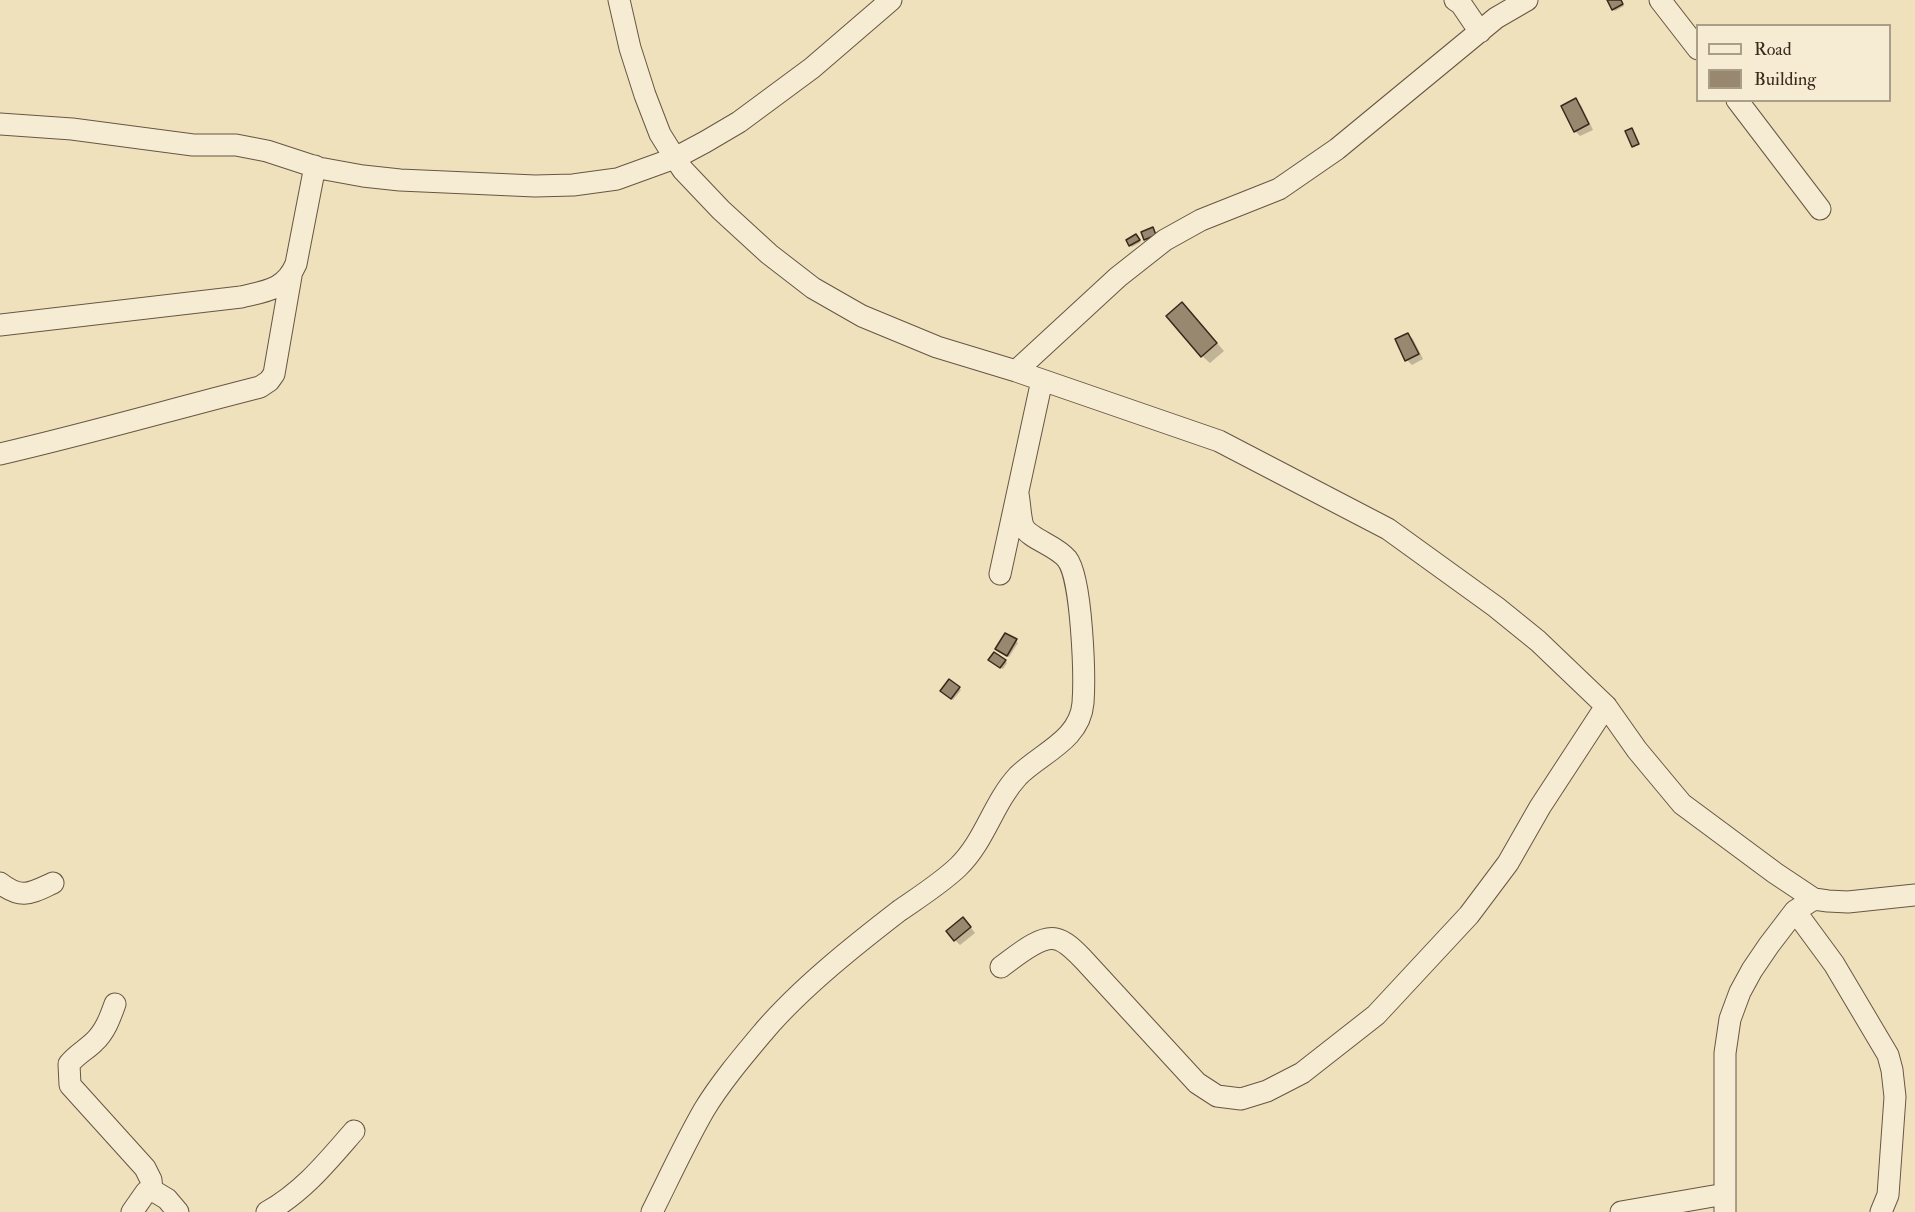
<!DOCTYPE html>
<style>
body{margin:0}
#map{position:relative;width:1915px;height:1212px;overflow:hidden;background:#efe1bb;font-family:"IM FELL Double Pica",serif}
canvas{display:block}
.legend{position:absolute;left:1696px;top:24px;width:195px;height:78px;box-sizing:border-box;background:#f5ecd3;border:2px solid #aa9e8a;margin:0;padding:8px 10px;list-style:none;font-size:18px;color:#3a281d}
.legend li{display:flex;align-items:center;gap:12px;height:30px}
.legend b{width:30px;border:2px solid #aa9e8a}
</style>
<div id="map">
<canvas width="1915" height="1212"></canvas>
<ul class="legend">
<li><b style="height:8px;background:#f5ecd3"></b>Road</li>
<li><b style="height:16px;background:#98886f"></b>Building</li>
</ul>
</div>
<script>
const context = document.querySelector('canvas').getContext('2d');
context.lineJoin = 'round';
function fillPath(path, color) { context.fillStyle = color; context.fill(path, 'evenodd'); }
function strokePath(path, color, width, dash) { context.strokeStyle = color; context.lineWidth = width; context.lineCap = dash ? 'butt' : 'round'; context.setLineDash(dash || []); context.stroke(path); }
fillPath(new Path2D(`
 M1609,0H1621L1624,6L1615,11Z
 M1575,100L1581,105L1593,130L1580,136L1575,131Z
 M1138,238L1141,242L1132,247L1130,245Z
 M1190,312L1224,351L1210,363L1202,356Z
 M1408,334L1413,339L1423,359L1412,365L1407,360Z
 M1016,641L1018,643L1009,657L999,651Z
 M1005,661L1007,663L1003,669L992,662Z
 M959,688L961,690L953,700L944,693Z
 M968,924L975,933L960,945L955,940Z`), '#0003');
const building = new Path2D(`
 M1607,0H1621L1623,4L1612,10Z
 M1576,98L1589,124L1574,132L1561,106Z
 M1632,128L1639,144L1632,147L1625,131Z
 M1153,227L1156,235L1144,240L1141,232Z
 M1136,234L1140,240L1129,246L1126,240Z
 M1182,302L1217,343L1201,357L1166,316Z
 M1408,333L1419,354L1405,361L1395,339Z
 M1005,633L1017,639L1007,656L995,649Z
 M994,652L1006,660L1000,668L988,660Z
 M949,679L960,687L951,699L940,691Z
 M963,917L971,927L954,941L946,931Z`);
fillPath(building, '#98886f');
strokePath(building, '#3a281d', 1.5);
const minor = new Path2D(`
 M619,0L630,48L645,95L660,134L675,158L683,170L721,210L769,254L813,288L862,316L937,347L1016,371L1219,441L1388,529L1496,607L1538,641L1606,706L1637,750L1682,804L1775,873L1814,899L1828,901L1848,902L1915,895
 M1455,0L1461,4L1480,32
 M1660,0L1698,49
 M1737,100L1820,209
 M0,124L72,129L193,145H236L267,151L319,168L363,176L400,180L535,186L573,185L617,179L675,158L705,142L739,122L812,68L891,0
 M0,325L241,297C266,291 285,290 296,264L315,166
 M1016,371L1118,277L1165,240L1201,220L1279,189L1337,149L1496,18L1527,0
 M0,454C87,434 173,409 260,387L269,381L274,374L291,276
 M1000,574L1042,380
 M0,883C22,900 31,893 53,883
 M1795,911L1834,964L1888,1055L1892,1070L1895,1097L1888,1195L1881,1212
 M1001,967C1014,958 1039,935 1056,939C1066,941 1076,952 1083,959L1197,1083L1217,1096L1241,1099L1267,1091L1302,1073L1376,1015L1469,915L1508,863L1540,807L1606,706
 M115,1004C110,1018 105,1032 94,1042C86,1050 77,1054 69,1064L70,1085L145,1168L151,1180L152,1190
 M132,1212L146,1192L152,1190L167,1199L178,1212
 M267,1212C303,1192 327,1162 354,1131
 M652,1212C669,1178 685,1143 704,1110C721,1082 744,1055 765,1030C802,987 855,945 899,911C919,897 940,884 958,867C985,841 993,803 1018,776C1041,753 1080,740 1083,703C1085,676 1082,578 1067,559C1056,545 1029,539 1023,526C1020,517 1020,504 1018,494
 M1621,1212L1725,1194
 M1725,1212V1053L1730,1019L1740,992L1752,970L1769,945L1795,911L1814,899`);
strokePath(minor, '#675644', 23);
strokePath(minor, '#f5ecd3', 21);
</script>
